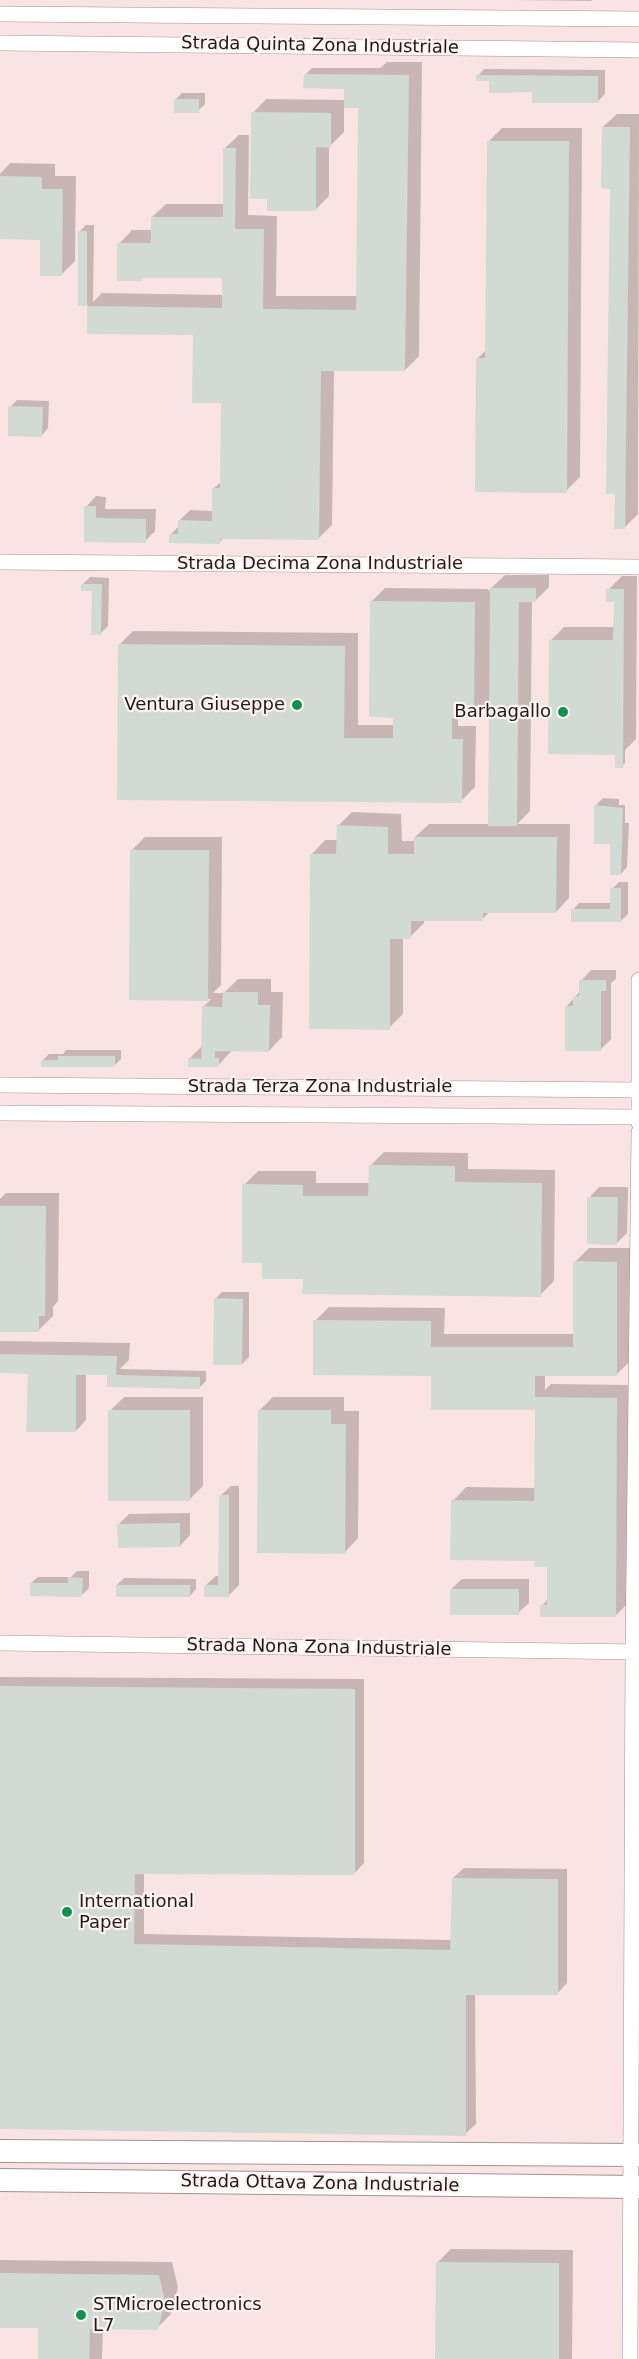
<!DOCTYPE html>
<style>
body{margin:0}
canvas{display:block;background:#fff3f2}
</style>
<canvas width="639" height="2359"></canvas>
<script>
const context = document.querySelector('canvas').getContext('2d');
context.lineJoin = 'round';
function fillPath(path, color) { context.fillStyle = color; context.fill(path, 'evenodd'); }
function strokePath(path, color, width, dash) { context.strokeStyle = color; context.lineWidth = width; context.lineCap = dash ? 'butt' : 'round'; context.setLineDash(dash || []); context.stroke(path); }
function write(font, color, halo, rows, align = 'center') {
  context.font = font + ' "DejaVu Sans",sans-serif'; context.lineWidth = 4.5; context.setLineDash([]); context.textBaseline = 'middle'; context.strokeStyle = halo; context.fillStyle = color; for (const [text, x, y, turn = 0] of rows) {
    context.save(); context.translate(x, y); context.rotate((+turn || 0) * Math.PI / 180); context.textAlign = isNaN(turn) ? turn : align; if (halo) context.strokeText(text, 0, 0); context.fillText(text, 0, 0); context.restore();
  }
}
fillPath(new Path2D(`
 M0,0H639V2359H0Z`), '#f9e4e3');
fillPath(new Path2D(`
 M513,0H592L591,1Z
 M387,62H422L419,356L405,370L334,369L332,525L318,539L224,538L219,542L171,534L179,526V521L190,510L213,511V489L222,481V401L195,334L88,332V305H79V232L86,225H94L93,302L102,293L223,295L224,277H144L142,279L119,244L132,230H152V217L166,204H224L225,148L239,135H249L248,215L277,216L276,296H357L360,104L357,107L344,106V132L329,147V196L315,210L269,197L253,113L266,99L345,100L346,87L305,75L312,68H380Z
 M484,69L605,70V94L598,101L533,91L478,76Z
 M182,93H205V104L198,111L176,99Z
 M617,114H639L638,514L624,528L611,187L603,127Z
 M502,128H582L580,477L566,491L478,358L487,349L489,141Z
 M10,163L55,164V176H76L75,261L61,275L42,238H0V174Z
 M17,400L49,401L48,428L42,435L10,407Z
 M96,496L106,497L105,509H156L155,531L145,541H85L86,507Z
 M505,575H549V587L535,601H532L530,811L517,824H570L569,898L556,912L490,911L482,920L424,919V923L410,937H403V1014L389,1028L312,854L325,840H338V826L352,812L401,814L402,841H415V837L429,824H489L490,700L474,717H458V726H476L475,787L461,801L119,645L133,631L358,633V725H395L372,601L385,588L488,589V591Z
 M622,576H637L636,739L625,750V763L622,766L551,640L564,627H615V600L608,590Z
 M90,577L109,578L108,626L101,633L94,590L83,584Z
 M603,798L619,799V805H625V823H629L627,867L621,874L612,843L595,842L596,805Z
 M145,837H222L221,985L213,993H224L238,979H271V992H283L282,1037L269,1051L232,1050L218,1066L189,1059L202,1046L203,1007L211,999L131,998L132,850Z
 M619,882H628V914L621,921L573,910L579,903H612V889Z
 M591,970H616V979L611,983V1039L601,1049L566,1007L581,990V981Z
 M66,1050H121V1059L115,1065L42,1061L49,1054H63Z
 M384,1152L468,1153V1169L555,1170L554,1281L540,1295L304,1278L264,1262L244,1185L258,1171H316V1183H370V1166Z
 M599,1187H628L627,1233L617,1243L589,1198Z
 M6,1193H59L58,1301L53,1307V1316L39,1330H0V1199Z
 M589,1248H630V1361L616,1375L545,1374V1390L551,1384L631,1385L629,1602L615,1616L542,1606L548,1599L549,1565L536,1560L453,1501L466,1487L536,1488L537,1408L433,1374L315,1321L329,1307L445,1308L444,1334H575V1262Z
 M222,1292H249V1357L242,1364L215,1299Z
 M0,1341L130,1343L129,1360L120,1369L206,1371V1381L199,1388L108,1386L111,1374L86,1373V1420L76,1431L32,1372H0Z
 M124,1397H203V1486L189,1500L110,1411Z
 M273,1397H344V1411H359L358,1538L345,1552L259,1411Z
 M231,1486H239V1585L228,1596L205,1586L216,1576H220V1496Z
 M190,1513V1535L180,1546L119,1524L129,1514Z
 M77,1571H89V1588L82,1595L31,1583L38,1577H71Z
 M124,1578L196,1579V1589L190,1596L117,1585Z
 M462,1579H529V1603L518,1613L451,1589Z
 M0,1677L364,1679V1863L354,1874L144,1872V1934L452,1940L453,1878L464,1868L567,1869V1983L557,1994L475,1993L476,2124L465,2134L0,2128Z
 M451,2249L573,2250L572,2359H437V2263Z
 M0,2260L172,2262L178,2287L171,2314L157,2328H103L102,2359H39L40,2327L0,2326Z`), '#0003');
fillPath(new Path2D(`
 M304,74L409,75L405,371H321L319,540L220,539V544L169,543V534H178V520L212,521V488H220L221,403H192L193,335L87,334V306L222,308V278H142V281H117V243H151V217H223V148H236L235,229H264L263,309L356,310L358,108H344V89L303,88Z
 M476,75L598,76V103H532V92L489,93V81H476Z
 M174,99H199V113H174Z
 M251,112L331,113V148L316,147V211H267V199H250Z
 M602,127H630L625,529H614L615,494H606L610,189L601,188Z
 M487,141H569L567,493L475,492L476,358H485Z
 M0,176L42,177V189H63L62,276H40V240L0,239Z
 M78,231H87V306H78Z
 M8,406L43,407L42,437L8,436Z
 M84,506H96V518L146,519V543L84,542Z
 M81,584H102L101,635H91L92,591H81Z
 M490,588H536V602H519L517,826H488Z
 M606,589H624L623,768H615V755L548,754L549,640H613L614,602H606Z
 M370,601L475,602L474,718H452V739H463L462,803L117,800L118,644L345,646L344,738H393V718L369,717Z
 M594,805L623,808L621,875H610V844H594Z
 M337,825L388,827V854H414V837H557L556,913H483V921H411V939H390V1030L309,1029L310,854H336Z
 M130,850H209L208,1001L129,1000Z
 M610,888H621V922H571V909H610Z
 M579,980H606V991H601V1051H565V1006H573V996H579Z
 M223,992H258V1005H270L269,1052L215,1051V1058H219V1067H188V1058L201,1059L202,1006L222,1007Z
 M58,1056H115V1067H41V1060H58Z
 M369,1165L455,1166V1182L542,1183L541,1297L302,1294L303,1279H262V1263H242V1184L303,1185V1196H368Z
 M587,1197H618L617,1245L587,1244Z
 M0,1206H46L45,1316H39V1332H0Z
 M573,1261L617,1262V1376H535V1397L617,1398L616,1617H540V1605H547V1567H534L535,1561L450,1560L451,1500L534,1501L535,1410H431V1376L313,1375V1320L431,1321V1347H573Z
 M214,1298L243,1299L242,1365H213Z
 M0,1354L117,1356L116,1375L200,1377V1389L107,1387V1375H76V1432H26L28,1374L0,1373Z
 M108,1410H190V1501H108Z
 M258,1410H331V1424H346L345,1554L257,1553Z
 M219,1495H229V1597H204V1585H218Z
 M180,1523V1547L118,1548L117,1524Z
 M68,1577L83,1578L82,1597L30,1596V1583H68Z
 M116,1585H190V1597H116Z
 M450,1589H519V1615H450Z
 M0,1686L355,1689V1875L135,1874L134,1944L450,1950L452,1878L558,1879V1995H466V2136L0,2129Z
 M436,2262L559,2263V2359H435Z
 M0,2273L159,2275L165,2301L158,2330L90,2329L89,2359H38V2328H0Z`), '#d1dad3');
const street = new Path2D(`
 M0,14L639,19
 M0,43L639,50
 M0,562L639,567
 M639,980V1123
 M0,1085L639,1090
 M0,1113L639,1117
 M0,1643L639,1652
 M630,2359L633,1652L639,1132`);
const secondary = new Path2D(`
 M0,2151L639,2155
 M0,2180L639,2187`);
strokePath(street, '#9e9392', 16);
strokePath(secondary, '#9e9392', 24);
strokePath(street, '#fff', 15);
strokePath(secondary, '#fff', 22);
for (const [x, y, r, color] of [
 [297,705,6,"#12914e"],
 [563,712,6,"#12914e"],
 [67,1912,6,"#12914e"],
 [81,2315,6,"#12914e"]
]) { const dot = new Path2D(); dot.arc(x, y, r, 0, 2 * Math.PI); context.fillStyle = color; context.fill(dot); strokePath(dot, '#fff3f2', 2); }
write('18px', '#1f1b1a', '#fff3f2', [
 ["Strada Quinta Zona Industriale",320,46,1],
 ["Strada Decima Zona Industriale",320,564],
 ["Strada Terza Zona Industriale",320,1087],
 ["Strada Nona Zona Industriale",319,1648,1],
 ["Strada Ottava Zona Industriale",320,2184,1]
]);
write('18px', '#1f1b1a', '#fff3f2', [
 ["Ventura Giuseppe",285,705],
 ["Barbagallo",551,712],
 ["International",79,1902,"left"],
 ["Paper",79,1923,"left"],
 ["STMicroelectronics",93,2305,"left"],
 ["L7",93,2326,"left"]
], 'right');
</script>
